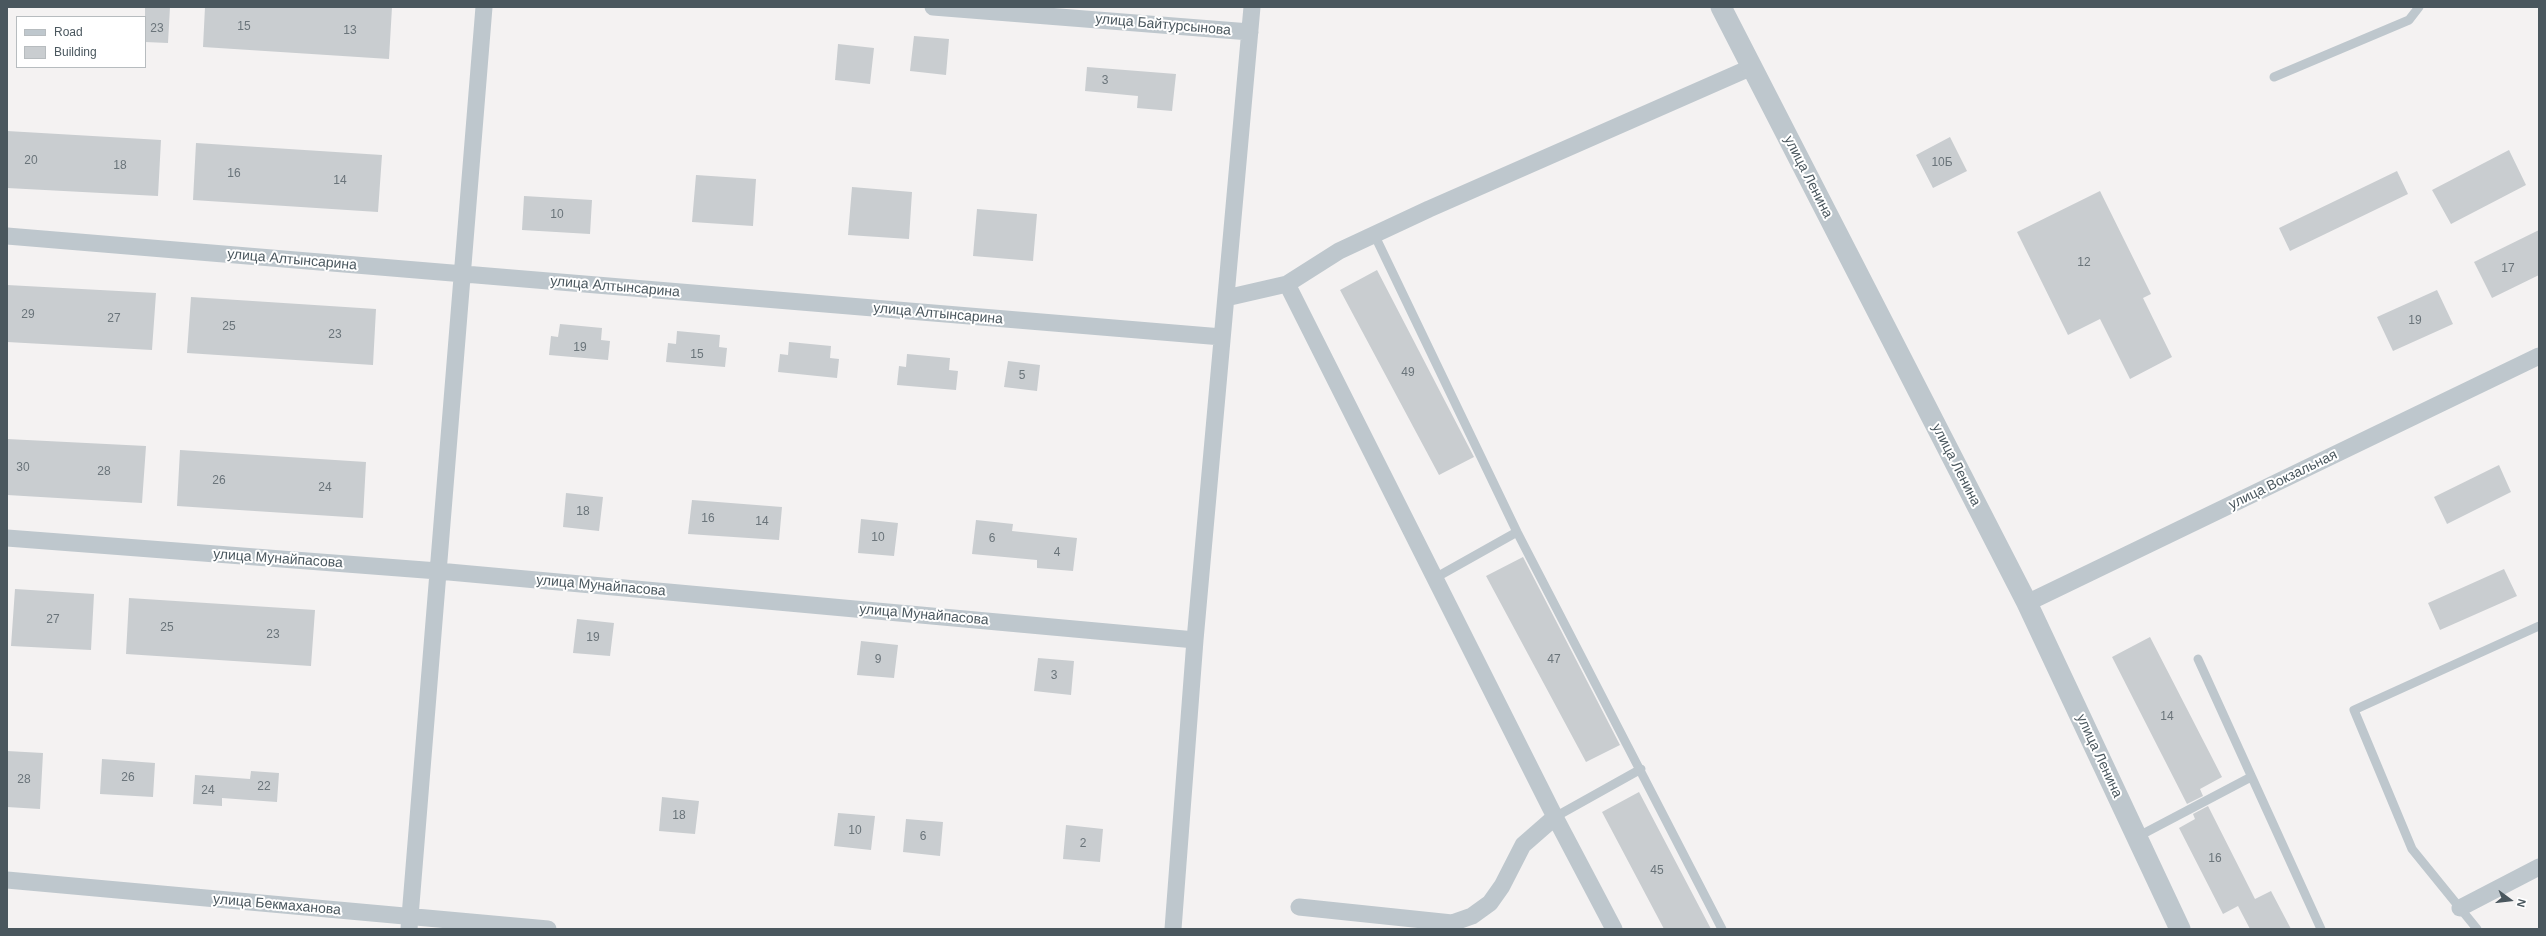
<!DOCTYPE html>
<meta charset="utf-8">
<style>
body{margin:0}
#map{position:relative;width:2546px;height:936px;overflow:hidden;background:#f4f2f2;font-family:Arial,sans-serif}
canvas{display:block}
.frame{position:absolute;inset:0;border:8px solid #4a575e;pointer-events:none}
.legend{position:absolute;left:16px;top:16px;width:130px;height:52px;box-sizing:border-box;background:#fff;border:1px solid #b7bcbf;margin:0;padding:5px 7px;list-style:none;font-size:12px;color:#4a575e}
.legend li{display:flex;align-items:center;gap:8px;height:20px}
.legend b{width:20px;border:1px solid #b7bcbf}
.north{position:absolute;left:2490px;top:880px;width:40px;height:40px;-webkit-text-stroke:3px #fff;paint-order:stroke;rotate:105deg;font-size:11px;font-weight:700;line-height:16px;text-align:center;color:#4a575e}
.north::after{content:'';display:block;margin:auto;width:14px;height:18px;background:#4a575e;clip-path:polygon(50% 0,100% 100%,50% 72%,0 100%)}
</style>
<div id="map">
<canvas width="2546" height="936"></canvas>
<div class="frame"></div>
<ul class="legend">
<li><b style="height:5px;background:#bec7cd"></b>Road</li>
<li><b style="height:11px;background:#c9cdd0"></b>Building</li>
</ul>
<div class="north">N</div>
</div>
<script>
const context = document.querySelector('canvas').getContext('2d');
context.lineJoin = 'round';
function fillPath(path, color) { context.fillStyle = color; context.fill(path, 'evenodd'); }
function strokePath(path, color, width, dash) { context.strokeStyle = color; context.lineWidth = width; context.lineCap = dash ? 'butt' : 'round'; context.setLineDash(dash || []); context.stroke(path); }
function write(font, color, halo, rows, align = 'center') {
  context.font = font + ' Arial,sans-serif'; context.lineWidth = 4; context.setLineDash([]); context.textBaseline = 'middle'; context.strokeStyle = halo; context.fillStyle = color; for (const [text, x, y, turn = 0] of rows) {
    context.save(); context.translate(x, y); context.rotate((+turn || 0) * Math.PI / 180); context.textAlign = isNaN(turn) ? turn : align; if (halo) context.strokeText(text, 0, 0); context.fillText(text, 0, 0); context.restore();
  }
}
fillPath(new Path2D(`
 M145,7H170L168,43L145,42Z
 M205,7H392L389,59L203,47Z
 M914,36L949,39L946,75L910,71Z
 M838,44L874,48L870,84L835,80Z
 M1087,67L1176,74L1172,111L1137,108L1138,96L1085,91Z
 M7,131L161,140L158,196L7,188Z
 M1950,137L1967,171L1933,188L1916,155Z
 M196,143L382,155L378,212L193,200Z
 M2509,150L2526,185L2451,224L2432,190Z
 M2397,171L2408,194L2290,251L2279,228Z
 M696,175L756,179L753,226L692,222Z
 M852,187L912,192L909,239L848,235Z
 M2100,191L2151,294L2143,298L2172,357L2130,379L2100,319L2068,335L2017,232Z
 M524,196L592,200L590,234L522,230Z
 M977,209L1037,214L1033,261L973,256Z
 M2539,230V275L2492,298L2474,262Z
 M1377,270L1474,457L1439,475L1340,290Z
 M7,285L156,293L152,350L7,342Z
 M2437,290L2453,324L2393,351L2377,317Z
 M191,297L376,309L373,365L187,353Z
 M560,324L602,328L601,340L610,341L608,360L549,355L551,336L558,337Z
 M677,331L720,335L719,347L727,348L725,367L666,362L668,343L676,344Z
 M789,342L831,346L830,358L839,359L837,378L778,372L780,354L788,355Z
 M907,354L950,358L949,370L958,371L956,390L897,385L899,366L906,367Z
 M1008,361L1040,365L1037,391L1004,387Z
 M7,439L146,446L142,503L7,495Z
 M180,450L366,462L363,518L177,506Z
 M2499,465L2511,492L2447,524L2434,497Z
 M566,493L603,497L599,531L563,527Z
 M692,500L782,507L779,540L688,534Z
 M861,519L898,523L894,556L858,553Z
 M976,520L1013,524L1012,531L1077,538L1073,571L1037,568V560L972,554Z
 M1523,557L1620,745L1586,762L1486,576Z
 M2504,569L2517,596L2440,630L2428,603Z
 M15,589L94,594L91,650L11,646Z
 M129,598L315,610L311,666L126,654Z
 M577,619L614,623L610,656L573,653Z
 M2150,637L2222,777L2200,789L2203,796L2187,804L2112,657Z
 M861,641L898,645L894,678L857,675Z
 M1038,658L1074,661L1071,695L1034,691Z
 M7,751L43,753L40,809L7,807Z
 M102,759L155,763L153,797L100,794Z
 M251,771L279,773L277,802L222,798V806L193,804L195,775L250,779Z
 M1639,792L1711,929H1664L1602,812Z
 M662,797L699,801L695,834L659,831Z
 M2208,806L2255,899L2271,891L2291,929H2250L2238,906L2223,914L2179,828L2195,819L2193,814Z
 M838,813L875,816L871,850L834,846Z
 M906,819L943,822L940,856L903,852Z
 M1066,825L1103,829L1100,862L1063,859Z`), '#c9cdd0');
strokePath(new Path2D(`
 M2274,77L2409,20L2419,7
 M1374,234L1517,532L1722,929
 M1435,578L1517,532
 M2198,659L2321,929
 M1555,817L1641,769
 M2137,837L2251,777
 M2477,929L2412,849L2354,710L2539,626`), '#bec7cd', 9);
strokePath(new Path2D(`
 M933,7L1250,32
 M7,236L1222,337
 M1287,284L1555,817L1614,929
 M1226,298L1287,284L1339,251L1429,209L1752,67
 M7,538L438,571L1195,640
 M2027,603L2539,356
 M7,880L548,929
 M1299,907L1452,923L1472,916L1490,903L1502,886L1523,845L1555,817
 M2460,908L2539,867
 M409,929L484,7
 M1173,929L1195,640L1252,7`), '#bec7cd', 17);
strokePath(new Path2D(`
 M1721,7L2027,603L2180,929`), '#bec7cd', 21);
write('12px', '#6a747a', null, [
 ["15",244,27],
 ["23",157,29],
 ["13",350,31],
 ["3",1105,81],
 ["20",31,161],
 ["10Б",1942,163],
 ["18",120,166],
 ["16",234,174],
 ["14",340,181],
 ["10",557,215],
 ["12",2084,263],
 ["17",2508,269],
 ["29",28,315],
 ["27",114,319],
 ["19",2415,321],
 ["25",229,327],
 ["23",335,335],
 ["19",580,348],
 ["15",697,355],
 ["49",1408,373],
 ["5",1022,376],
 ["30",23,468],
 ["28",104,472],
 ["26",219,481],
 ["24",325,488],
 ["18",583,512],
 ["16",708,519],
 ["14",762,522],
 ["10",878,538],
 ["6",992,539],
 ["4",1057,553],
 ["27",53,620],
 ["25",167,628],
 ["23",273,635],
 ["19",593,638],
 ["9",878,660],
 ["47",1554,660],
 ["3",1054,676],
 ["14",2167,717],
 ["26",128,778],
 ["28",24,780],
 ["22",264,787],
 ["24",208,791],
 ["18",679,816],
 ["10",855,831],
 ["6",923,837],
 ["2",1083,844],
 ["16",2215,859],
 ["45",1657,871]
]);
write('14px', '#4a575e', '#fff', [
 ["улица Байтурсынова",1163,25,5],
 ["улица Ленина",1808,177,63],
 ["улица Алтынсарина",292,260,5],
 ["улица Алтынсарина",615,287,5],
 ["улица Алтынсарина",938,314,5],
 ["улица Ленина",1956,465,63],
 ["улица Вокзальная",2283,480,-26],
 ["улица Мунайпасова",278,559,4],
 ["улица Мунайпасова",601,586,5],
 ["улица Мунайпасова",924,615,5],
 ["улица Ленина",2099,756,65],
 ["улица Бекмаханова",277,905,5]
]);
</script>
